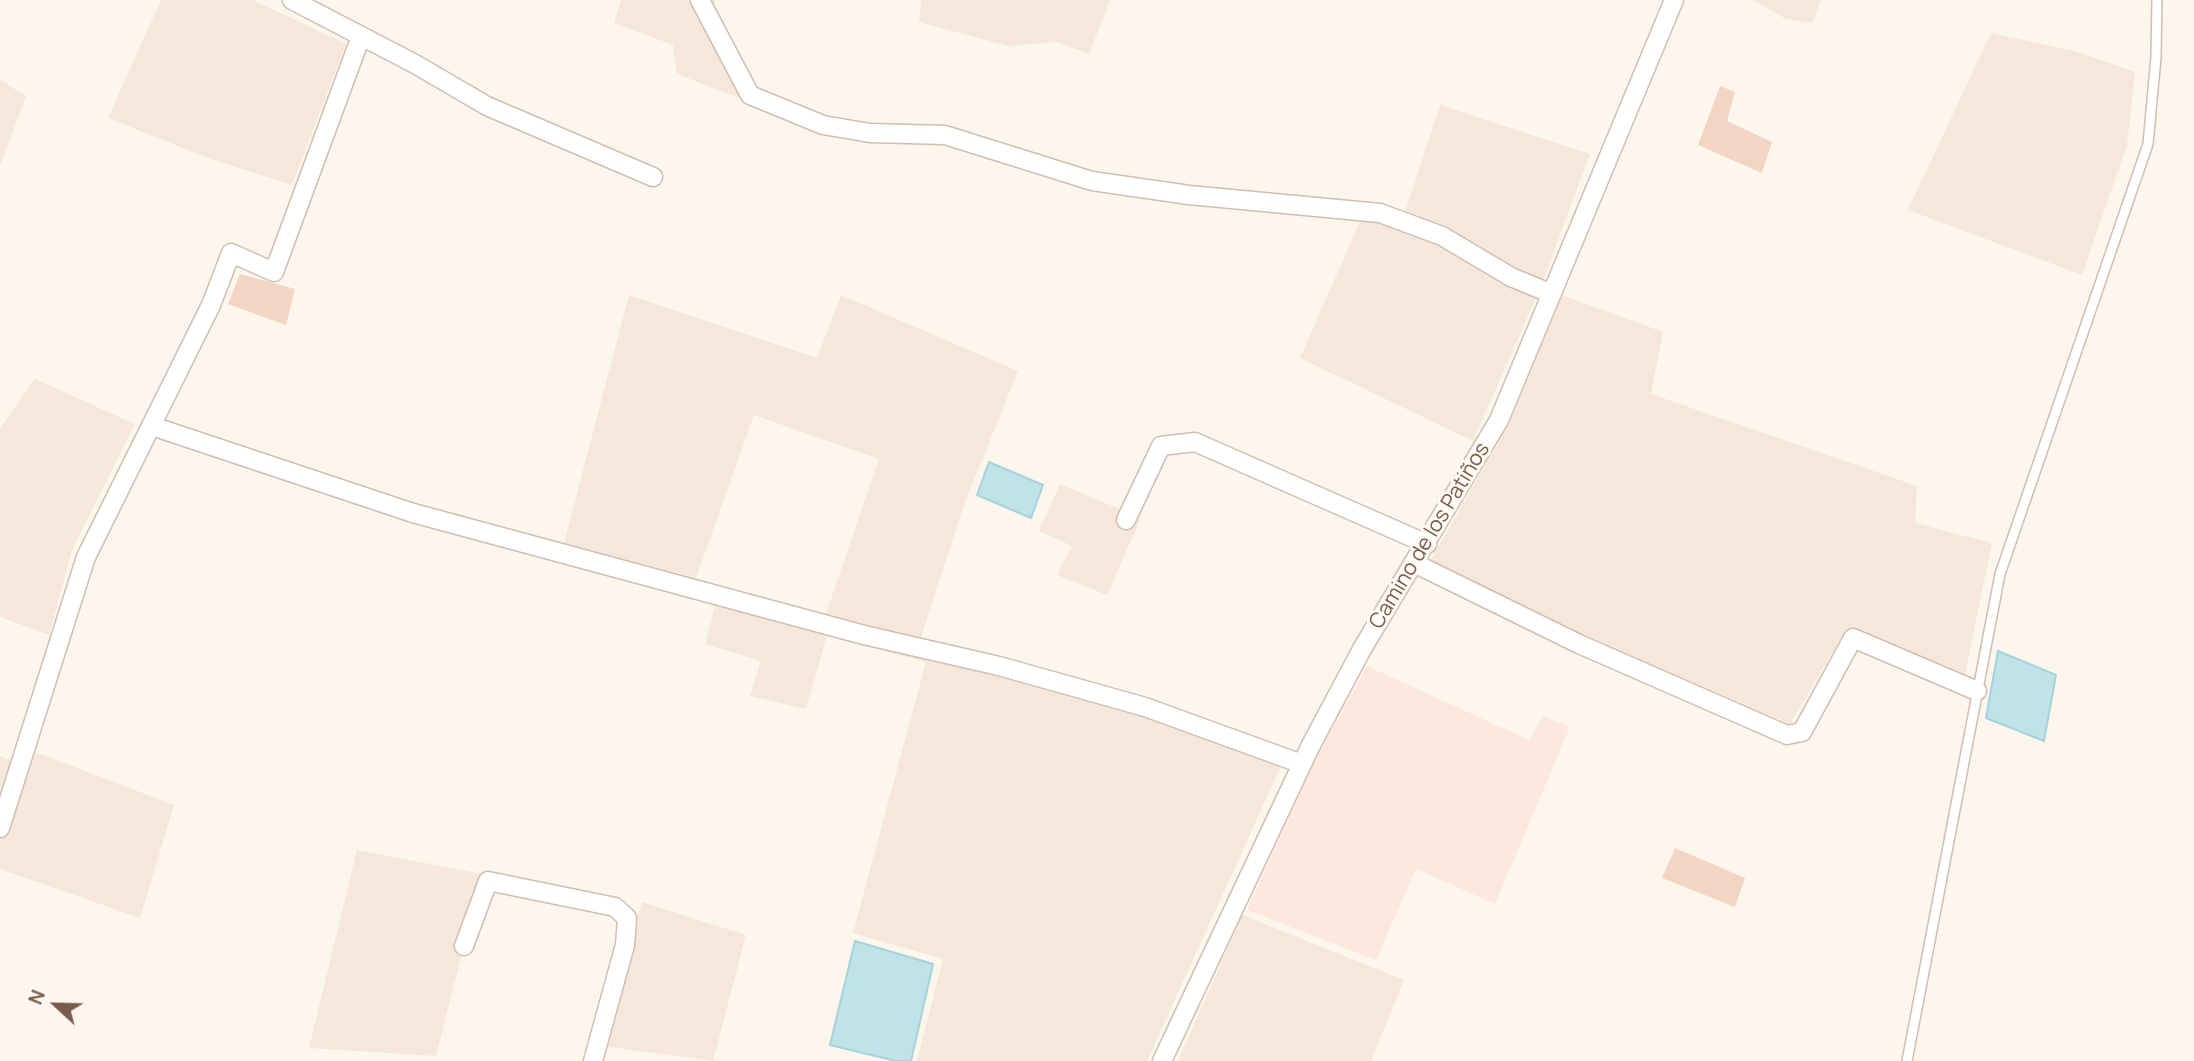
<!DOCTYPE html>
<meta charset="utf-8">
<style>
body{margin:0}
#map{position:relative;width:2194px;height:1061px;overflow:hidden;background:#fdf6ec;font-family:Manrope,sans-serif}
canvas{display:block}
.north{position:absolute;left:21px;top:970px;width:70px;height:70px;-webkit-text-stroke:5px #fffaf3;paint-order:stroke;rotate:292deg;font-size:19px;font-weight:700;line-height:28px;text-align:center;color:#7a5c4d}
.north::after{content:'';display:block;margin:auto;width:24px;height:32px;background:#7a5c4d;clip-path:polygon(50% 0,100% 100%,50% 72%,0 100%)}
</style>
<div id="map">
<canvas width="2194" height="1061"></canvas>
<div class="north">N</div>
</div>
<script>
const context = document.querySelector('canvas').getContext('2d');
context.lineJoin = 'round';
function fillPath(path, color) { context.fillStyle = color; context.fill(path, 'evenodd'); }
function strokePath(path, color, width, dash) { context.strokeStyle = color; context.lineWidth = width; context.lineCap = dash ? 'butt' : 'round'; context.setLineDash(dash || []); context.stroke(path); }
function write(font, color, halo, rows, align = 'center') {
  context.font = font + ' Manrope,sans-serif'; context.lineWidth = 6; context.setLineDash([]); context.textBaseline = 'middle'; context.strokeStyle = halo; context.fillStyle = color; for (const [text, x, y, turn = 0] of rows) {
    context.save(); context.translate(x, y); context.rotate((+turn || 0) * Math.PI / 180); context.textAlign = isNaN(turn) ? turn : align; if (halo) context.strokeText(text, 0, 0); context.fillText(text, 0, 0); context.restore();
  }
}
fillPath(new Path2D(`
 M161,0H253L346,44L292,185L205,157L108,118Z
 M621,0H715L714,9L749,102L677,74L673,45L614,23Z
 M921,0H1110L1089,54L1057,42L1008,46L919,22Z
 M1753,0H1821L1812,23L1786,19Z
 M1991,33L2078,52L2135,72L2127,145L2082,275L1908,210Z
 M0,80L26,96L0,166Z
 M1440,105L1590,154L1542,284L1473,441L1300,358L1362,217L1400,228Z
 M629,295L817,358L841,295L1018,371L965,502L918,646L1285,757L1147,1061H917L943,959L853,933L926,662L827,636L806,709L750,696L761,661L705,644L717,598L821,628L879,459L754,415L696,578L564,543Z
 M1562,295L1663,332L1651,394L1917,486L1915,523L1992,543L1964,679L1847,628L1790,724L1492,596L1430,561L1507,428Z
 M35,379L135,424L72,550L49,635L0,617V428Z
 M1060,484L1141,518L1107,595L1057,575L1072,546L1039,531Z
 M30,750L174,805L140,918L0,869V756L23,765Z
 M357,850L482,874L436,1056L309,1048Z
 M642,902L746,935L713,1061L603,1046Z
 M1242,915L1404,980L1371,1061H1178Z`), '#f5e8da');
fillPath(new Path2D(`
 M1367,666L1529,740L1543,716L1570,727L1495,904L1416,869L1376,960L1247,910L1312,767Z`), '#fde8e0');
const water = new Path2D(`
 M989,462L1043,485L1031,518L977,495Z
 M1998,651L2056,675L2044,741L1986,718Z
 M855,941L933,964L911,1061H896L830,1045Z`);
fillPath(water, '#bfe3e8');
strokePath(water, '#a5d3da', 2);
fillPath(new Path2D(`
 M1720,86L1735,92L1727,121L1772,142L1762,173L1698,145Z
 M240,274L295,289L286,325L228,304Z
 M1675,848L1745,878L1735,907L1662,878Z`), '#f3d5c3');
const service = new Path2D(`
 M1907,1061L2000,574L2148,144L2156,57L2157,0`);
const minor = new Path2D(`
 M292,0L415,64L487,106L653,177
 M700,0L750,95L823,125L870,133L945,135L1092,181L1189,195L1380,213L1442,236L1511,277L1552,294
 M152,426L413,513L864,635L999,666L1145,707L1302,764
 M1126,520L1161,446L1195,442L1427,544
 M1416,564L1579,644L1787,735L1802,732L1853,638L1977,691
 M0,828L86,557L211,305L231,253L274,272L361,36
 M464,946L488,881L615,907L627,918L625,945L593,1061
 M1162,1061L1311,745L1362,649L1499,420L1674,0`);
strokePath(service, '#d1beb0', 12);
strokePath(minor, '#d1beb0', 21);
strokePath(service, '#fff', 9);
strokePath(minor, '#fff', 18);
write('21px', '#7a5c4d', '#fffaf3', [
 ["Camino de los Patiños",1430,536,-59]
]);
</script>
